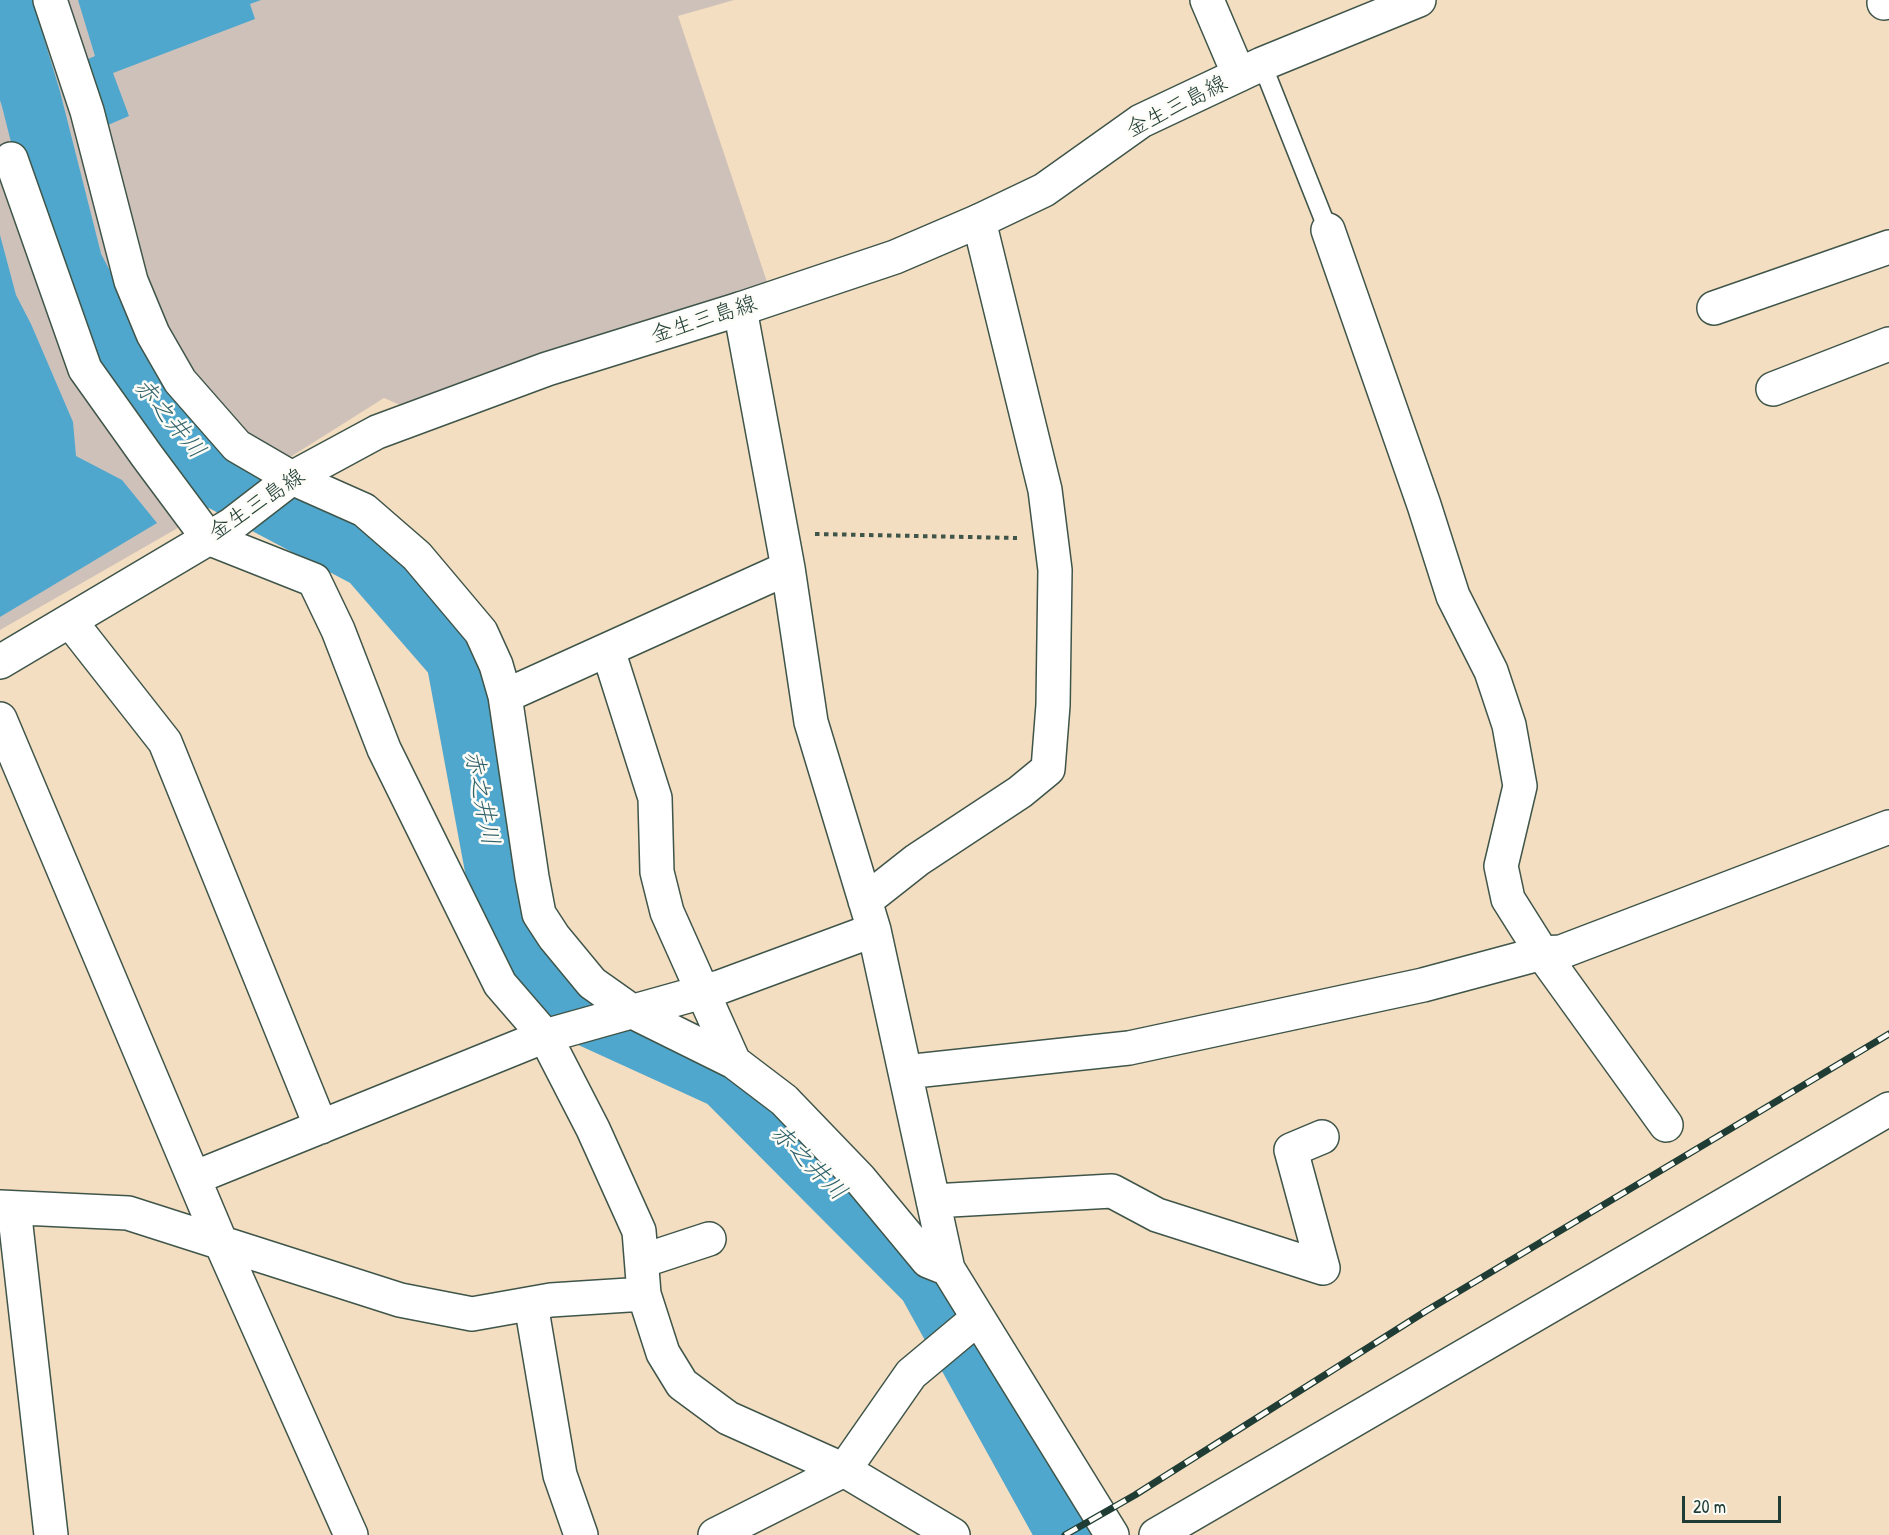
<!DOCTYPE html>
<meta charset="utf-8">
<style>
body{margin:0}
#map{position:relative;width:1889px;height:1535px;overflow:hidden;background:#f4dec1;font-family:"Patrick Hand",sans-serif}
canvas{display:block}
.scale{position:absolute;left:1682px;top:1496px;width:99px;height:27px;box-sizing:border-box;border:3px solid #1f3d34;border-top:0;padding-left:8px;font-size:18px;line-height:21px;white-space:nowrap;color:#1f3d34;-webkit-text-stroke:4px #fdfcf7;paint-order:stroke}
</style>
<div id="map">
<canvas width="1889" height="1535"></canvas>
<div class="scale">20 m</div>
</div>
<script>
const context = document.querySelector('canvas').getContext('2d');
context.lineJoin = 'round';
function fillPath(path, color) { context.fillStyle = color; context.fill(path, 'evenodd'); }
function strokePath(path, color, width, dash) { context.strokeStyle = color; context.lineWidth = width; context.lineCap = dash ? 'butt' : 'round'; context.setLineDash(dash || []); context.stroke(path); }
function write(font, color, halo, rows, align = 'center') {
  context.font = font + ' "Patrick Hand","Klee One",sans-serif'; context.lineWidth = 5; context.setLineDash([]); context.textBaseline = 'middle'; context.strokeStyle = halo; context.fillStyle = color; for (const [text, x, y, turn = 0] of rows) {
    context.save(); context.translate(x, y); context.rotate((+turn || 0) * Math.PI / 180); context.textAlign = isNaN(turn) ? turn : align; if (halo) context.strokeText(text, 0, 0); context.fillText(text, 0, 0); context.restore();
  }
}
fillPath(new Path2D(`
 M0,0H734L678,16L767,282L631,326L405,407L384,398L176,529L0,630Z`), '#cec1ba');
fillPath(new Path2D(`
 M78,0H261L250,4L255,19L113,73L129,116L108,125L86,60L95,56Z
 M0,235L16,295L31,324L73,422L76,456L122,480L157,523L0,617Z`), '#50a7cd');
strokePath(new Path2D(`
 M1,0L31,99L73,265L130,373L220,480L369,559L456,659L499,891L526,959L576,1011L725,1079L927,1282L1067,1535`), '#50a7cd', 60);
const lane = new Path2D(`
 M1262,64L1328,230`);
const street = new Path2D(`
 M50,0L87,111L131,281L153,334L180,381L237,446L292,478L364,510L417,556L481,632L496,665L505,696L532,877L539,914L554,937L592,983L633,1012L734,1062L784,1100L860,1179L928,1261L948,1269
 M1884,3L1889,1
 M11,159L85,369L147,456L208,538L314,580L338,630L384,749L500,984L545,1036L593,1129L639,1231L644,1294L663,1353L682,1384L728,1418L844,1470L953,1535
 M1328,230L1424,505L1453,596L1491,671L1509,725L1520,786L1501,866L1508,899L1542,953L1666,1125
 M1714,308L1889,247
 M740,309L788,568L811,722L874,930L948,1269L1112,1535
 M1773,389L1889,344
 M70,621L165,742L321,1127
 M608,650L655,798L657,872L667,912L734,1062
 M505,696L788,568
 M0,719L221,1243L351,1535
 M865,901L917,860L1020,792L1048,769L1053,705L1055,570L1045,490L979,221
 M905,1072L1129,1048L1423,985L1542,953L1561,952L1889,827
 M194,1178L545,1036L720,987L874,930
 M933,1201L1112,1191L1157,1215L1323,1268L1291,1150L1322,1137
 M0,1207L128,1213L400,1300L472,1314L551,1300L644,1294
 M14,1208L51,1535
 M642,1261L709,1239
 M531,1304L560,1475L581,1535
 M715,1535L844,1470L911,1374L978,1318
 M1156,1535L1889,1109`);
const secondary = new Path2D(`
 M1207,0L1239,75
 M0,662L231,525L292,478L377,432L547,369L740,309L895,257L979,221L1044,190L1141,121L1262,64L1419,0`);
strokePath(lane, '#3f5549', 21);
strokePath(street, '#3f5549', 36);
strokePath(secondary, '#3f5549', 36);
strokePath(new Path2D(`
 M815,534L1017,538`), '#3f5549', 4, [4.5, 4.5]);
strokePath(lane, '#fff', 18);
strokePath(street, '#fff', 33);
strokePath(secondary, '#fff', 33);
const rail = new Path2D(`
 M1065,1535L1135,1495L1426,1311L1889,1034`);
strokePath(rail, '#1f3d34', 7);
strokePath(rail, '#fdfcf7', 4.5, [14]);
write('22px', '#1f3d34', '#fdfcf7', [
 ["金生三島線",1177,107,-27],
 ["金生三島線",704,320,-18],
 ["金生三島線",257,505,-34]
]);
write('italic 24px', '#30626a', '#fdfcf7', [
 ["赤之井川",169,419,50],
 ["赤之井川",481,798,79],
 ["赤之井川",808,1163,45]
]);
</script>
